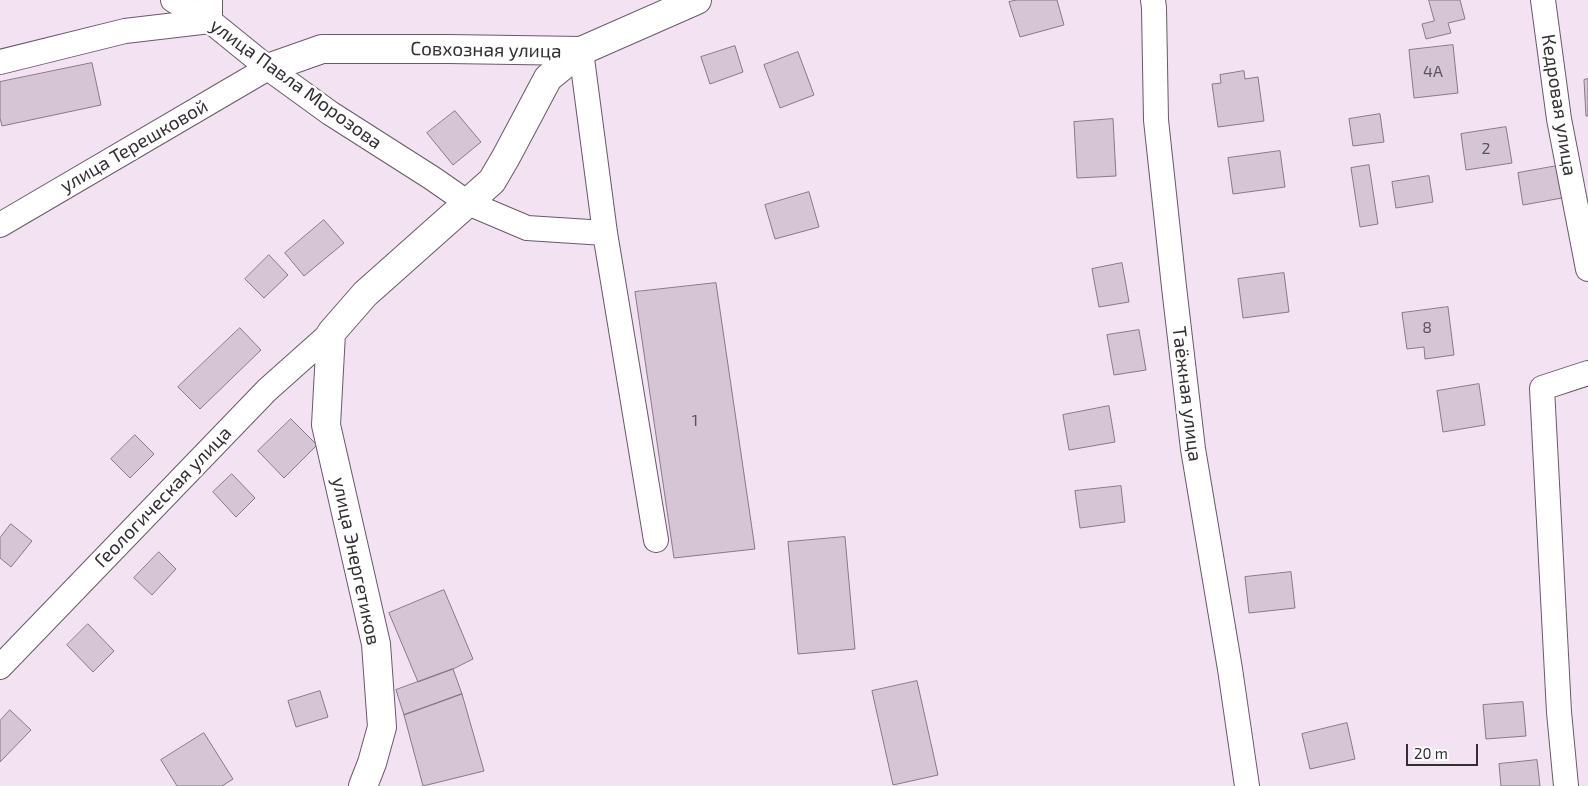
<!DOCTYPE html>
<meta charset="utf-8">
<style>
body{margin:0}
#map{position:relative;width:1588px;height:786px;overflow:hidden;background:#f2e2f2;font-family:"Exo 2",sans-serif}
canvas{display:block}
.scale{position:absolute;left:1406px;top:744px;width:72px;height:22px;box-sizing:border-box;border:2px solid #342e34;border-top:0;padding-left:6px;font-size:15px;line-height:18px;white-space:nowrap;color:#342e34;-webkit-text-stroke:4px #fff;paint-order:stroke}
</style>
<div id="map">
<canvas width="1588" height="786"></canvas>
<div class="scale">20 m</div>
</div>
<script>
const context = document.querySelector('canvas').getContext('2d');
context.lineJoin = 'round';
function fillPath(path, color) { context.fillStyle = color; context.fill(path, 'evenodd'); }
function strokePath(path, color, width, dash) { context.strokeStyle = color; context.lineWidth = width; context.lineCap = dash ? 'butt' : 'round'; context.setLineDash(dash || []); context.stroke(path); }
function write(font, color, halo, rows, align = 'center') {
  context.font = font + ' "Exo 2",sans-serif'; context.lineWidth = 5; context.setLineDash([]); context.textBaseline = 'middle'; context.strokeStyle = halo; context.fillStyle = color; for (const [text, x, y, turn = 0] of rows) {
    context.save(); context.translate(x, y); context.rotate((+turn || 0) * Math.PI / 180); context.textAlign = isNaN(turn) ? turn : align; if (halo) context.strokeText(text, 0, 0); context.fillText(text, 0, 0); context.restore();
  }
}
const building = new Path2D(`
 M1017,0H1057L1064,25L1020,37L1009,2Z
 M1429,0H1460L1465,19L1448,23L1451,33L1426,39L1422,24L1434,21Z
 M1453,45L1458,93L1414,98L1409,50Z
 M735,46L743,72L710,84L701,57Z
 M798,52L814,95L780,108L764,65Z
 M92,63L101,105L2,126L0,118V82Z
 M1244,71L1245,79L1258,77L1264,121L1218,127L1212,84L1221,83L1220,75Z
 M1588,79V116H1586L1584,80Z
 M455,111L481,142L453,165L427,133Z
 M1380,114L1384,142L1353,146L1349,119Z
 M1113,119L1116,176L1077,178L1074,122Z
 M1506,127L1512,163L1466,170L1461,134Z
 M1280,151L1285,187L1233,194L1228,158Z
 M1369,165L1378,224L1360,227L1351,168Z
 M1557,166L1562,198L1523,205L1518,173Z
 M1429,176L1433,202L1396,208L1392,182Z
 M809,192L819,227L775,239L765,205Z
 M324,220L344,243L304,276L285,253Z
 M269,255L288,275L264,298L245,279Z
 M1122,263L1129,302L1099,307L1092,269Z
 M1284,273L1289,312L1243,318L1238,279Z
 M716,283L755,549L674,558L635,292Z
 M1448,307L1454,355L1425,359L1424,347L1407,349L1402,313Z
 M240,328L261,350L200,409L178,387Z
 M1139,330L1146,370L1114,375L1107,335Z
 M1479,384L1485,425L1443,432L1437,391Z
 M1109,406L1115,442L1069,450L1063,415Z
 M291,419L317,445L284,478L258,451Z
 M135,435L154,454L130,478L111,459Z
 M232,474L255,498L236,517L213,492Z
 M1121,486L1125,522L1080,528L1075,491Z
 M11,524L32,541L11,567L0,558V538Z
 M845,537L855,649L798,654L788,542Z
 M159,552L176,569L152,595L134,578Z
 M1291,572L1295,608L1249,613L1245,577Z
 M444,590L473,659L453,669L418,682L389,613Z
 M88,624L114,651L93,672L67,645Z
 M453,669L462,694L404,715L396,690Z
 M917,681L938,775L893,785L872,691Z
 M320,691L328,717L296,727L288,701Z
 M462,694L484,771L423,786L404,715Z
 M1523,702L1526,736L1486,739L1483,705Z
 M10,710L31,730L0,762V721Z
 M1347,723L1355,759L1310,769L1302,734Z
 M204,733L233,779L222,786H177L161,760Z
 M1537,760L1540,786H1501L1499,764Z`);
fillPath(building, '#d5c5d5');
strokePath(building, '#887988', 1);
const minor = new Path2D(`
 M173,0L210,21L268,68L330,113L432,178L468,203L527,228L605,233
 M1153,0L1154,8L1156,120L1174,287L1193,449L1230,669L1247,786
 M1543,0L1559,119L1588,269
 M581,51L605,233L656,540
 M0,62L125,31L210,21V0
 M0,225L268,68
 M0,667L267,390L331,333
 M1566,786L1559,712L1542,388L1588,373`);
const tertiary = new Path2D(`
 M268,68L322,49H448L581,51L697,0
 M363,786L372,763L382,727L376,644L326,425L331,333L365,294L492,181L506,157L548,78L581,51`);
strokePath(minor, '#685a68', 26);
strokePath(tertiary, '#685a68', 30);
strokePath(minor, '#fff', 24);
strokePath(tertiary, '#fff', 28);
write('16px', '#5c545c', null, [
 ["4А",1433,72],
 ["2",1486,149],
 ["8",1427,328],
 ["1",695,421]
]);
write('19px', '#342e34', '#fff', [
 ["Совхозная улица",486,50,1],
 ["улица Павла Морозова",296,84,36],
 ["Кедровая улица",1559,105,81],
 ["улица Терешковой",134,146,-30],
 ["Таёжная улица",1187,394,83],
 ["Геологическая улица",163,497,-46],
 ["улица Энергетиков",356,561,78]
]);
</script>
